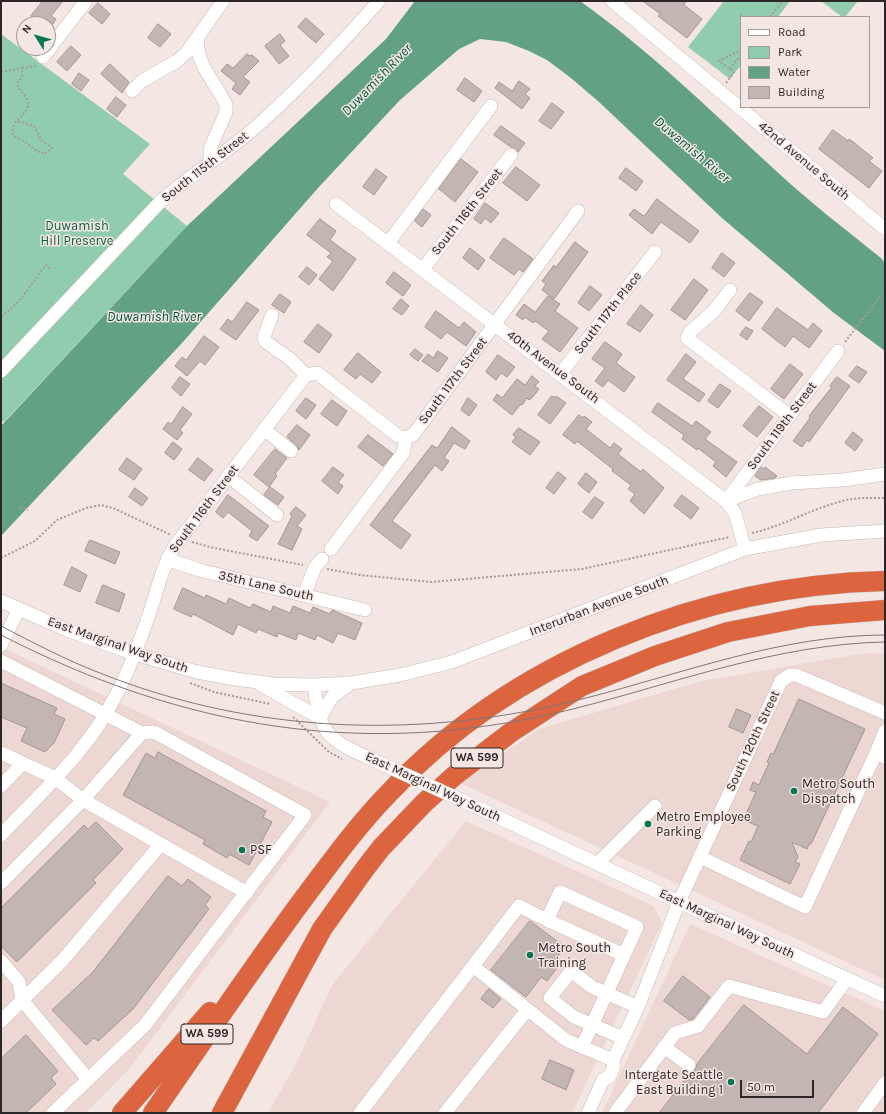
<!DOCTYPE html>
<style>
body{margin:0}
#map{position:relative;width:886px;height:1114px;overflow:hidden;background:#f4e6e2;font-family:Karla,sans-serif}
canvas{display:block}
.frame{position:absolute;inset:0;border:2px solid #2c2726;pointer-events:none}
.legend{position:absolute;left:740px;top:16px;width:130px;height:92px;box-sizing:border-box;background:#f4e6e2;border:1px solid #a49a97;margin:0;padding:5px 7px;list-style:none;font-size:12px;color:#2c2726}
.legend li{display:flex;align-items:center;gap:8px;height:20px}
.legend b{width:20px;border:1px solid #a49a97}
.north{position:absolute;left:16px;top:16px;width:40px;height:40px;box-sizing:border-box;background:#f4e6e2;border:1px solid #a49a97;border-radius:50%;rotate:307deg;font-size:11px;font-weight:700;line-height:16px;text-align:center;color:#2c2726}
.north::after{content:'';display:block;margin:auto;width:14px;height:18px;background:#047752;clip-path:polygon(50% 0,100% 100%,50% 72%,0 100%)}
.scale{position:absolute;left:740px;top:1080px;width:74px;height:18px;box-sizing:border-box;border:2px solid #2c2726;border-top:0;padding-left:5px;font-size:12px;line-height:14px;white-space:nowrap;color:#2c2726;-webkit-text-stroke:3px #f4e6e2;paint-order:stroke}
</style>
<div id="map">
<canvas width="886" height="1114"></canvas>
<div class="frame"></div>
<ul class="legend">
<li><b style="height:5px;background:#fff"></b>Road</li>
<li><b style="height:11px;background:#91ccaf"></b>Park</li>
<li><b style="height:11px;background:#62a184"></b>Water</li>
<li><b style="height:11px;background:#c3b6b2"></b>Building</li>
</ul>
<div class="north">N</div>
<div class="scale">50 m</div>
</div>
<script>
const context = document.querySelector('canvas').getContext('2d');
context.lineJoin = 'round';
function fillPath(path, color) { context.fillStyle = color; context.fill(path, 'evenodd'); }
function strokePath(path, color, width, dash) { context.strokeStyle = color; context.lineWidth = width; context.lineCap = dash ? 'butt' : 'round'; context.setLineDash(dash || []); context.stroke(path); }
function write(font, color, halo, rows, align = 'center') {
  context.font = font + ' Karla,sans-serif'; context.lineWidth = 3; context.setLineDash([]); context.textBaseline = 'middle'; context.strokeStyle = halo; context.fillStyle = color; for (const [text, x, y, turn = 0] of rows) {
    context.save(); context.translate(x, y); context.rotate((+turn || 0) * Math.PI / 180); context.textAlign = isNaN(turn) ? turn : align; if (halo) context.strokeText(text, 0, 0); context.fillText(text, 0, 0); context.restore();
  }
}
fillPath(new Path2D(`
 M1,647L330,802L131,1067L86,1113H1Z
 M866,653L885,654V980L460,783L539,729L701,681Z
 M466,821L654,906L662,923L575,1107L571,1113H268L297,1062L332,985Z
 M690,924L885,1011V1113H602Z`), '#edd7d2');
fillPath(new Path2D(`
 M724,1H790L778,17H741V65L730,79L688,47Z
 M821,1H858L845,17H842Z
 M1,34L150,144L123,174L187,226L4,422L1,420Z`), '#91ccaf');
fillPath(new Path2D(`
 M415,1H580C650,51 711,111 774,169C808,201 845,229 881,258L885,263V351L834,313L722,218L599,102L571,78L547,60L529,51L506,42L480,39L459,49L400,100L318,188L182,343L1,536V426L187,226L386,39Z`), '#62a184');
const building = new Path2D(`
 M43,1H63L51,16L56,19L53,24H42L31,16Z
 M643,1H686L684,5L702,19L687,38L658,16L660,14Z
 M98,3L110,14L102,24L89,13Z
 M306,18L324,34L316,43L298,27Z
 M158,24L171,34L160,47L148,38Z
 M280,34L285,41L280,45L289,56L279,64L265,46Z
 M71,46L81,55L67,71L57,62Z
 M247,54L250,56L252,55L259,61L243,77L250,82L240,95L232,89L236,83L221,71L227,64L233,68Z
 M110,64L129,82L122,93L101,74Z
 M79,73L89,80L81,91L72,84Z
 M465,78L482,91L474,102L457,90Z
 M519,81L530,89L525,94L530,98L522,109L495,88L499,82L512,91Z
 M116,97L126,105L117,117L107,109Z
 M552,103L564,112L551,129L539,121Z
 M501,126L525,143L518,152L494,135Z
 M833,130L848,141L849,139L852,141L873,158L869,161L882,171L869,188L819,149Z
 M461,159L478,172L455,202L439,189Z
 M516,167L540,185L527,201L503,183Z
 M626,168L643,181L636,191L619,178Z
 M376,169L387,177L374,195L363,187Z
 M657,199L699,231L690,243L661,222L652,234L629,215L634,209L644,216Z
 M485,203L499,213L491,223L485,218L481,224L474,219Z
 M423,209L431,215L422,227L415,221Z
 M320,219L336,231L330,240L356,259L333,291L319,279L333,261L327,257L331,253L307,235Z
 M504,238L533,259L523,272L519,269L514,275L490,258Z
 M575,242L588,252L554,299L542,290L546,284L542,281L554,265L556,267Z
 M470,248L485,260L478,270L463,258Z
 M722,253L735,263L724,277L712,268Z
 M307,267L317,275L309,285L299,277Z
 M394,272L411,285L403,296L386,283Z
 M694,279L708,290L685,320L671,310Z
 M590,286L602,295L589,311L578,303Z
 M750,293L763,302L749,321L736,311Z
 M280,294L291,302L284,313L272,305Z
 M548,296L560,304L555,311L578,328L560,352L542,339L549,331L535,321L533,323L525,317L523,320L516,315L524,304L535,312Z
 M401,299L409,306L402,315L393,309Z
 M247,302L259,310L236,340L220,329L228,319L232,322Z
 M641,305L653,315L640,332L627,324Z
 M777,308L808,330L813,323L822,331L809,348L793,336L785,347L762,329Z
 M436,311L459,328L464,322L476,332L466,346L447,332L441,339L425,327Z
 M318,324L332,335L319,353L304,342Z
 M746,327L753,331L747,340L740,335Z
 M204,336L219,347L205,365L200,361L187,376L175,366L182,357L186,360Z
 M605,342L622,354L616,363L635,377L624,392L608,380L603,387L595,381L605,368L592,359Z
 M415,349L423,355L418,361L410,355Z
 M438,351L448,358L438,372L422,361L428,354L433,358Z
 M358,353L381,372L372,383L360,374L356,379L344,370Z
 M686,354L696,362L683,379L705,394L699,402L667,380Z
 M498,355L515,367L507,377L501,373L496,380L486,372Z
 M790,364L803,374L784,399L771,389Z
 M857,366L867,372L859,383L849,376Z
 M532,376L539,382L535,386L539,389L532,398L529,400L527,398L522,405L521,404L512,415L493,400L497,394L502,398L517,379L525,385Z
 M180,377L190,384L181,396L172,388Z
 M837,377L850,386L809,442L807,440L802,447L793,441L810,418L809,416L832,387L830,386Z
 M720,384L731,391L718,408L708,401Z
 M552,396L555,398L556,396L566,403L550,424L538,415Z
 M306,398L316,405L306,419L296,411Z
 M468,398L477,405L469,416L461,410Z
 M332,400L347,411L337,426L321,414Z
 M658,403L692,426L696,421L711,432L705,439L737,462L726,477L713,466L716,462L698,448L697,450L682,439L684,435L652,412Z
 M759,406L773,417L757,437L743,426Z
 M183,407L192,414L180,430L183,433L177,440L163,429L168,422L171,424Z
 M579,415L583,418L584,416L592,422L586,429L610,448L614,443L622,449L618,454L641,472L643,469L664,488L644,514L630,501L635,494L628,489L631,485L612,471L613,469L577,441L575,444L563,435Z
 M297,425L310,435L299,450L296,445L287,437Z
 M452,427L470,441L465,449L454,443L444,458L449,461L442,471L435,465L392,521L411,535L401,549L370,525L432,445L437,448Z
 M519,428L540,442L530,455L512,442L516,437L513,435Z
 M853,432L863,440L855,451L845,443Z
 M368,435L393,454L383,466L358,447Z
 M173,442L182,449L174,460L165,453Z
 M275,449L287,458L275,474L277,476L269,487L254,475Z
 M127,458L142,469L134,480L119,470Z
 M198,458L213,470L204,481L189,470Z
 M333,467L344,475L338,482L343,486L338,494L322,481Z
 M761,467L764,469L765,467L777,476L775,478L761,480L755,476Z
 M558,472L566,478L554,494L546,488Z
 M586,473L597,482L589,493L578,484Z
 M270,487L284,497L278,505L264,495Z
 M135,488L148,498L142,506L129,497Z
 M228,495L269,526L257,541L249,536L252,531L228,512L223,518L216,512Z
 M682,495L699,508L691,519L674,506Z
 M595,497L604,503L592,519L583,512Z
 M296,507L306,515L297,526L302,529L292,550L278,544L292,516L290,514Z
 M90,540L120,552L115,564L85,551Z
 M72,567L87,575L80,592L64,585Z
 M103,585L125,594L119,612L96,603Z
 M183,588L205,598L206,595L226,604L229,598L250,608L253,604L271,612L273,606L290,613L293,606L310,613L313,607L330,614L332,610L362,623L355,640L338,633L333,643L317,635L315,640L298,633L296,640L278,633L277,637L258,629L256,633L238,624L233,635L193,614L191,617L174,609Z
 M1,683L57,708L54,714L65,719L54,743L45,752L21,741L27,728L1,717Z
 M799,699L865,729L811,844H809L807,849L792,842L798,857L795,862L800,864L790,884L740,860L749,841L751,842L758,826L746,821L748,815L746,814L756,792L750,790L753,782L759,785L769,763L767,762L771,753L773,754Z
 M737,709L751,715L743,733L729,727Z
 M158,752L266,811L263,817L272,822L249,865L229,854L227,858L203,844L205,840L123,795L146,753L155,758Z
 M96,822L123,849L93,880L96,883L17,962L1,946V908L84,825L88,829Z
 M168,876L182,886L188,879L211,897L205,905L209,909L133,1009L98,1041L94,1038L86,1045L52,1010L92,973Z
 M530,921L565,947L552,964L557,968L547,981L541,977L526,997L491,970Z
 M683,976L710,997L693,1019L689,1020L664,1001Z
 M489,989L501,999L493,1008L481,999Z
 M744,1005L807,1054L843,1007L878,1034L818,1113H659L690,1073L695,1070L697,1064Z
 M26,1035L58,1071L51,1078L56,1084L26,1113H1V1059Z
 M550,1060L574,1070L566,1090L542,1079Z`);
fillPath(building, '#c3b6b2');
strokePath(building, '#a39793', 1);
const minor = new Path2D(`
 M612,1L885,229
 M198,39C195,65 217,83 226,105V112L210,149V162
 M43,57L86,1
 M132,91L142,81L177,61L187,52L223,1
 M336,204L726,501L735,513L745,549
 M388,243L491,106
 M423,269L511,155
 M730,290L714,311L690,332L687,338L790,416
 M272,315L264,337L266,342L290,359L306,375
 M1,371L162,200C193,173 228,152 258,125C301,87 341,44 379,1
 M561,373L655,252
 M264,429L291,451
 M228,476L277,515
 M726,501L838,351
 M726,501L758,489L791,483L843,480L885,474
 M331,549L403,453L406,438L413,435L578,211
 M167,559L199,570L365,610
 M304,595L315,567L322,559
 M1,601L67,630L135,654L197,672L235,679L274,684L314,685L351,683L400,675L452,662L745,549L821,535L885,531
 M1,645L19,609
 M1,661L142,733L83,800L1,883
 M261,685L320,718
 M314,685C320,731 324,738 367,757
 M320,718L332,697L351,683
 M1,753L55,778L83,800L247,893
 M876,753L885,731
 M1,786L23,763
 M472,805L679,902L885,996
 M1,835C42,792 88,751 115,697C129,671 140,641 150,612C157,590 162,568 174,547L306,375L317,373L398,436L406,438
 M700,857L805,907L876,753L885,757
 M597,864L655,806
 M1,961L19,982L22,1000L87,1078
 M473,966L566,1040L613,1060
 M1,1021L62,961L161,844
 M623,1038L574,1017L550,998L571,971L592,987L638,1007
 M582,1047L637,927L560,892L547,920L624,955
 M664,1047L689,1065
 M53,1113L145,1025L305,815L154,732L142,733
 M360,1113L519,906L547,920
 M445,1113L527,1010
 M588,1113L603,1080L610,1076L614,1066L613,1060L638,1007L679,902L781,681L790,675H796L885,713
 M615,1113L675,1033L698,1026L729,986L823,1012L847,979
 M863,1113L885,1083`);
const highway = new Path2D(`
 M122,1113L210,1012
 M153,1113C203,1041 252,968 304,898C331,862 357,826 388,794C513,660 704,585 885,581
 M222,1113L322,929L364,870L381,848L424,803L454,776L510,733L582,686L655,656L728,632L810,616L885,610`);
strokePath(minor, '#c6b9b5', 14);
strokePath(highway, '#c8c7c7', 21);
strokePath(new Path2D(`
 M740,14L745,17
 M770,17L781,3L778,1
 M22,68L36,66
 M730,69L741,55
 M1,72L22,68V77L17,84C19,92 30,97 28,106C25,117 8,123 14,136L24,141L37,151L45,154L52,148L41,140L34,126L17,121
 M726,83L734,72L719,61L741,50
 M1,220L3,219
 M1,316C21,304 31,283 46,265L50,269
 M845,342L885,290
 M20,507L28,510
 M752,533C783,526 809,510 839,502C854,497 869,498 885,498
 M192,542L214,548L303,565
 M1,558L35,541L57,520L86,508L101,505L113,508L171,535
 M327,569L360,575L431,582L582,569L730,537
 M190,683L214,692L270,704
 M293,717L329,752L342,759`), '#a59a98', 2, [2, 2]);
strokePath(minor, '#fff', 13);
strokePath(highway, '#dc653f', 20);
strokePath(new Path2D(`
 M1,626C34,643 66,660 100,673C255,735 425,740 586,698C684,673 782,635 885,635
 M1,635C186,730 369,760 573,709C676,683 777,644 885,642`), '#807775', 1);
const minorBridge = new Path2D(`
 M367,757L472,805`);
strokePath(minorBridge, '#c6b9b5', 14, []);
strokePath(minorBridge, '#fff', 13);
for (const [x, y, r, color] of [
 [794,791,4,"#047752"],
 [648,824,4,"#047752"],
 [242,850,4,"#047752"],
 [530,955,4,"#047752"],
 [731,1082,4,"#047752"]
]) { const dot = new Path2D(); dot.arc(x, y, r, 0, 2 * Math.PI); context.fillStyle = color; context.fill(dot); strokePath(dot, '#f4e6e2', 1.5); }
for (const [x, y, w] of [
 [477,758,52],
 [207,1034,52]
]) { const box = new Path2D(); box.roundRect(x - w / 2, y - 10, w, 20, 3); context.fillStyle = '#f4e6e2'; context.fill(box); strokePath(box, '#2c2726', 1); }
write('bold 12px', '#2c2726', null, [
 ["WA 599",477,758],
 ["WA 599",207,1034]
]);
write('13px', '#2c2726', '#f4e6e2', [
 ["42nd Avenue South",804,161,40],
 ["South 115th Street",205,167,-38],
 ["South 116th Street",467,212,-52],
 ["South 117th Place",608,313,-52],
 ["40th Avenue South",553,367,37],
 ["South 117th Street",453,381,-53],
 ["South 119th Street",782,426,-53],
 ["South 116th Street",204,509,-53],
 ["35th Lane South",266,586,13],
 ["Interurban Avenue South",599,606,-21],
 ["East Marginal Way South",118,645,19],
 ["South 120th Street",753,741,-65],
 ["East Marginal Way South",433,787,25],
 ["East Marginal Way South",727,924,25]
]);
write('13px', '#0d5e41', '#f4e6e2', [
 ["Duwamish",77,226],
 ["Hill Preserve",77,241]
]);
write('13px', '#2c2726', '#f4e6e2', [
 ["Metro South",802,784],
 ["Dispatch",802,799],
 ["Metro Employee",656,817],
 ["Parking",656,832],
 ["PSF",250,850],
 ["Metro South",538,948],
 ["Training",538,963],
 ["Intergate Seattle",723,1075,"right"],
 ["East Building 1",723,1090,"right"]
], 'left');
write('italic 14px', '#00563a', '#f4e6e2', [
 ["Duwamish River",377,80,-46],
 ["Duwamish River",692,150,40],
 ["Duwamish River",154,317]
]);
</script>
